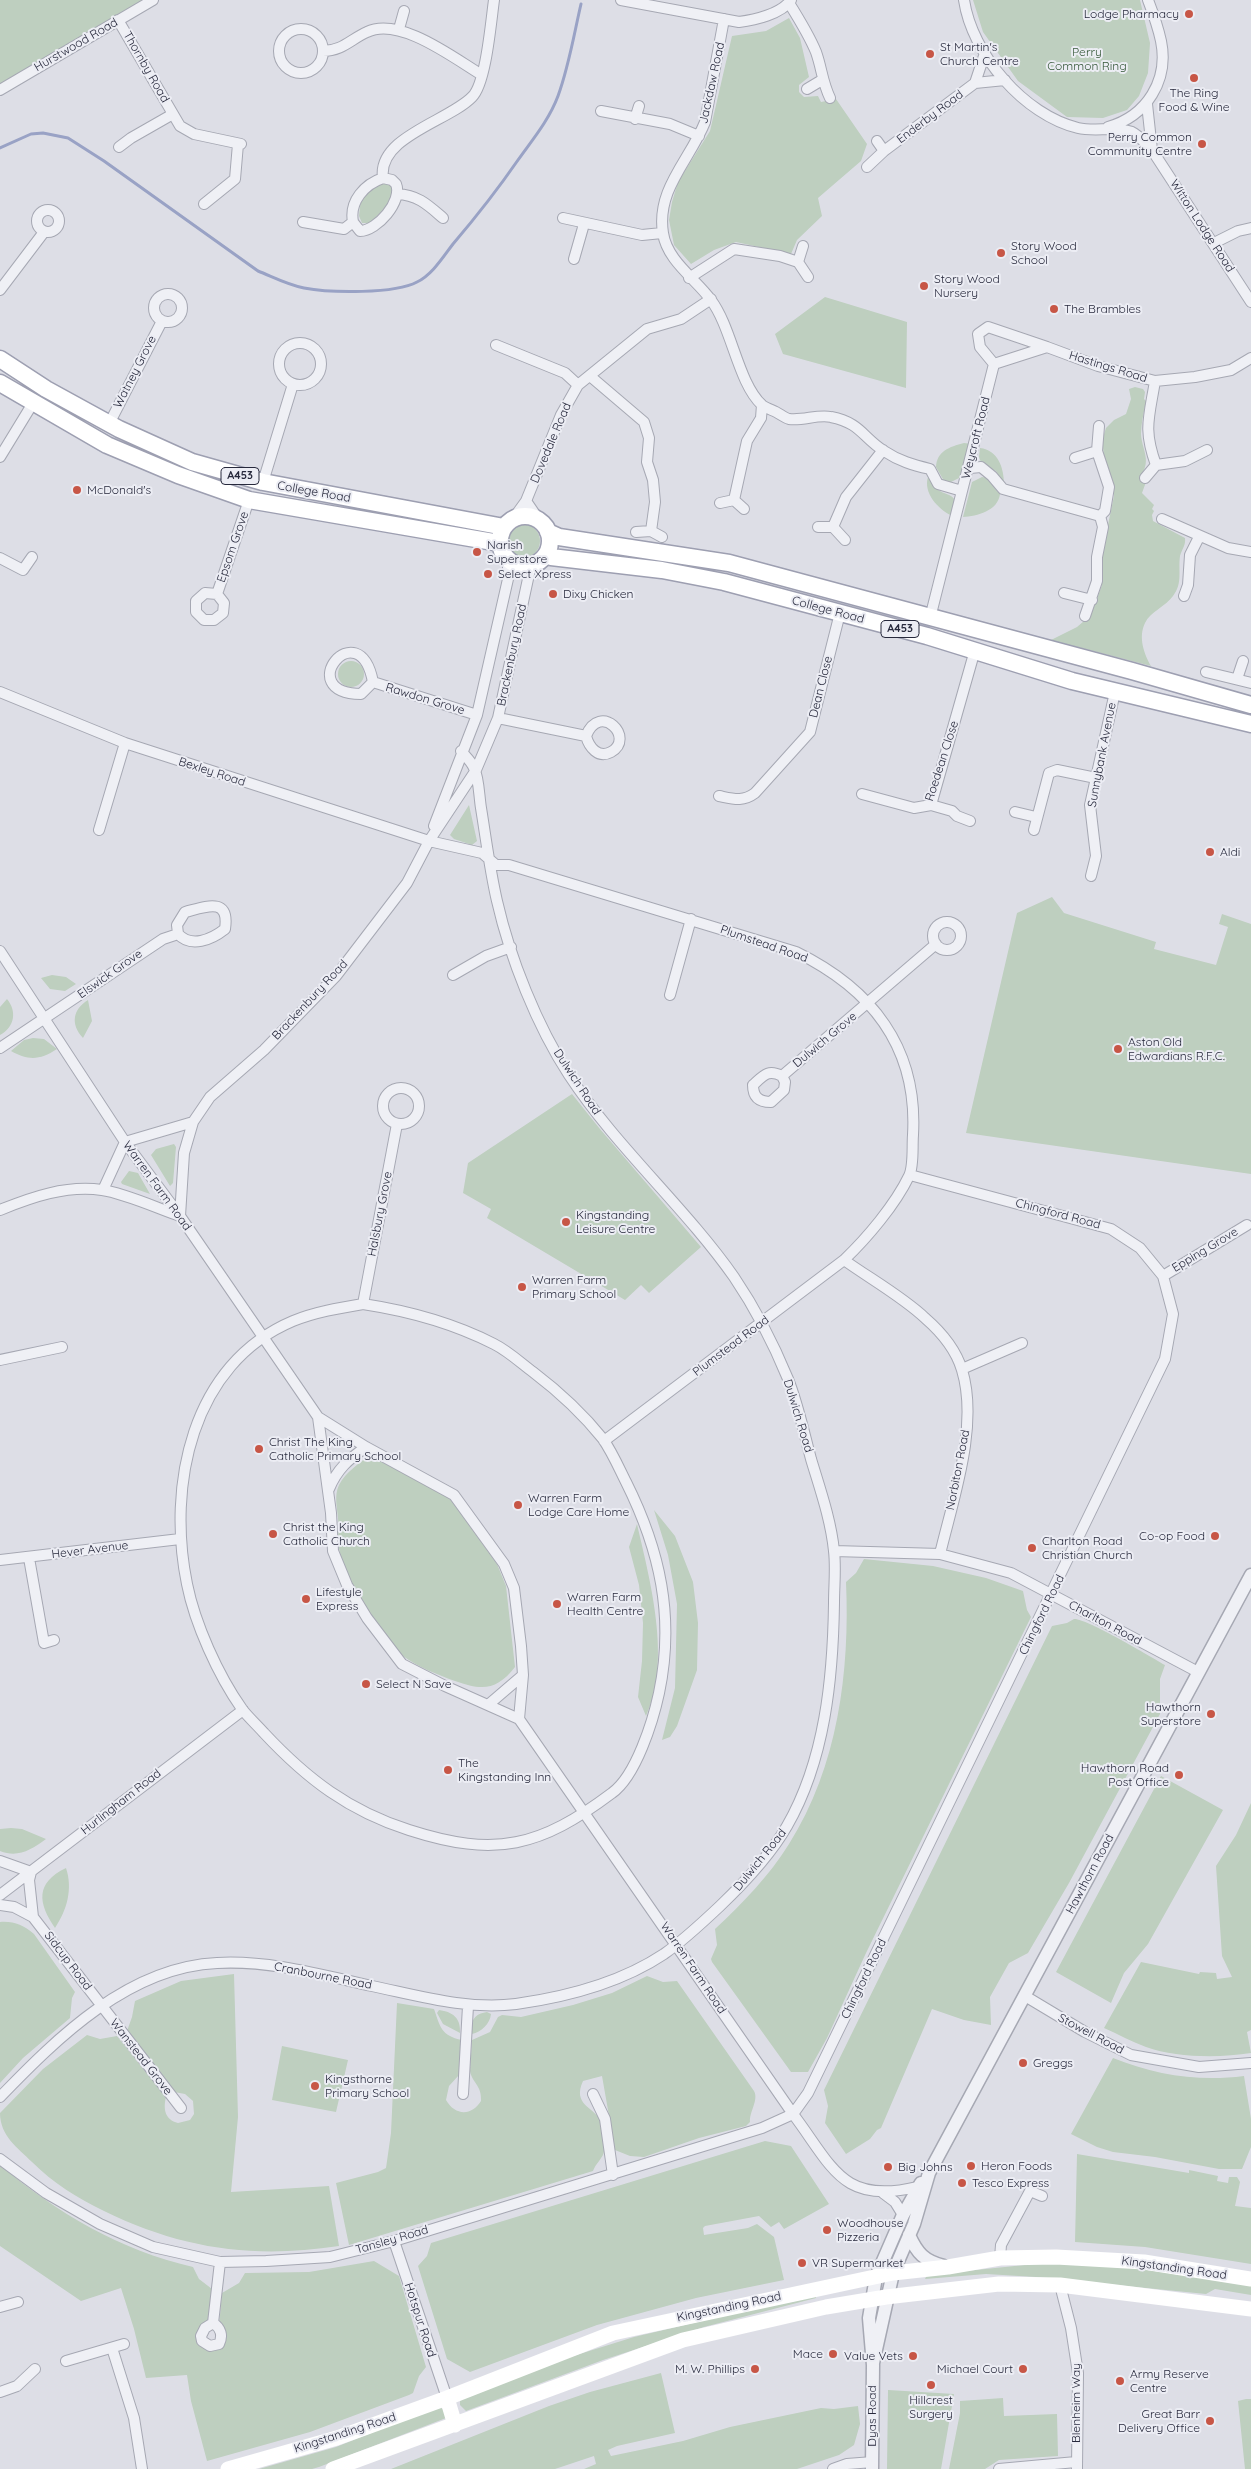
<!DOCTYPE html>
<style>
body{margin:0}
canvas{display:block;background:#dddee6}
</style>
<canvas width="1251" height="2469"></canvas>
<script>
const context = document.querySelector('canvas').getContext('2d');
context.lineJoin = 'round';
function fillPath(path, color) { context.fillStyle = color; context.fill(path, 'evenodd'); }
function strokePath(path, color, width, dash) { context.strokeStyle = color; context.lineWidth = width; context.lineCap = dash ? 'butt' : 'round'; context.setLineDash(dash || []); context.stroke(path); }
function write(font, color, halo, rows, align = 'center') {
  context.font = font + ' Quicksand,sans-serif'; context.lineWidth = 4; context.setLineDash([]); context.textBaseline = 'middle'; context.strokeStyle = halo; context.fillStyle = color; for (const [text, x, y, turn = 0] of rows) {
    context.save(); context.translate(x, y); context.rotate((+turn || 0) * Math.PI / 180); context.textAlign = isNaN(turn) ? turn : align; if (halo) context.strokeText(text, 0, 0); context.fillText(text, 0, 0); context.restore();
  }
}
fillPath(new Path2D(`
 M0,0H143L0,86Z
 M973,0H1140L1150,43L1148,73L1139,96L1127,110L1103,118L1067,117L1018,81L983,32Z
 M789,18L800,38L809,77L799,85V92L804,97L818,96L821,102L836,99L867,144L861,161L818,198L822,216L797,240L791,254L736,242L714,250L691,264L674,245L669,220L672,202L678,182L710,131L732,36L766,31Z
 M382,183H388L393,188C392,203 381,212 370,223H362L359,216L361,197Z
 M825,297L907,322L906,388L783,354L775,334Z
 M1135,387L1143,389L1145,392L1144,399L1146,401C1144,412 1141,423 1141,434C1142,450 1151,459 1142,474L1146,482L1142,493L1154,505L1152,509L1154,511L1152,515L1153,521L1185,538C1186,545 1182,549 1180,556C1178,571 1183,583 1173,596C1166,606 1150,612 1145,623C1138,637 1144,654 1151,666L1051,640L1077,627L1091,615L1102,585L1101,558L1114,496V485L1104,456L1102,440L1106,428L1114,420L1126,414L1131,399L1129,389Z
 M964,443L972,444L961,477L951,482L944,481L936,467C937,451 949,447 964,443Z
 M980,448C998,450 1004,468 1004,484L996,471L982,465L979,457Z
 M928,477C931,481 934,488 940,491C946,495 950,493 955,500L952,516C938,509 923,493 928,477Z
 M982,477L988,478C993,483 994,489 1000,494C998,511 977,516 963,517L972,482Z
 M506 541a17 17 0 1 1 34 0a17 17 0 1 1-34 0Z
 M338 674a13 13 0 1 1 26 0a13 13 0 1 1-26 0Z
 M469,805L477,841L472,845L454,839L450,835Z
 M1052,897L1064,913L1156,942L1154,949L1216,965L1228,927L1219,924L1222,914L1251,924V1174L966,1133L1017,913Z
 M52,975L66,977L76,984L65,991L50,989L41,978Z
 M7,999C17,1011 15,1027 0,1035V1007Z
 M88,1000L92,1021L83,1038C70,1024 73,1009 88,1000Z
 M33,1038L44,1039L57,1049C40,1060 29,1061 11,1051L24,1040Z
 M572,1094L600,1129L701,1247L649,1293L641,1285L625,1300L487,1218L491,1209L463,1193L468,1163Z
 M174,1144L176,1147L173,1183L170,1186L151,1155L156,1149Z
 M129,1171L138,1173L150,1194L122,1184L121,1182Z
 M369,1456L431,1486L451,1500L497,1564L506,1586L515,1667C497,1690 483,1691 455,1681C438,1675 418,1667 403,1656C382,1640 346,1579 340,1553C337,1542 339,1529 338,1518C337,1506 334,1496 339,1485C346,1472 358,1464 369,1456Z
 M654,1510L675,1536L693,1582L698,1623L697,1670L677,1726L670,1737L662,1740L675,1688L677,1604L668,1555Z
 M637,1524C650,1581 672,1660 646,1716L638,1697L642,1661L643,1623L639,1585L629,1547Z
 M864,1559L933,1566L986,1578L1023,1591L1027,1610L1031,1617L866,1953L827,2038L808,2072H791L712,1962L711,1959L717,1945L715,1929C743,1903 769,1876 789,1844C838,1767 850,1671 846,1582L856,1573Z
 M1074,1619C1086,1618 1151,1657 1165,1665L1160,1679V1714L1069,1883L1028,1953L1009,1963L990,1997L991,2025L964,2020L932,2009L881,2128L877,2130L870,2139L846,2154L825,2123L828,2106L824,2090L1052,1626L1067,1623Z
 M1161,1776L1223,1810L1148,1944L1124,1973L1111,2003L1056,1972Z
 M1251,1803V2030L1247,2032L1251,2053C1220,2058 1176,2058 1146,2047C1132,2042 1118,2034 1104,2028L1141,1962L1199,1974L1200,1972L1216,1973L1217,1979L1232,1977L1222,1956L1216,1866L1236,1835Z
 M11,1828L22,1829L46,1839C31,1850 18,1858 0,1851V1829Z
 M66,1868C73,1889 67,1910 55,1928C38,1903 35,1883 66,1868Z
 M0,1922C14,1921 23,1925 34,1934L75,1992L72,1998L70,2018L23,2058L0,2083Z
 M234,1974L238,2117L231,2192L329,2186L339,2246C253,2259 182,2249 104,2211C77,2198 53,2183 32,2162C18,2148 0,2136 0,2113L43,2069L87,2035L100,2039L117,2036L166,2097C163,2109 165,2120 178,2123L190,2120L194,2114L193,2101L185,2094L174,2092L127,2031L132,2017L135,2001L181,1981Z
 M647,1976L663,1982L677,1981L754,2091C759,2100 749,2112 750,2122L746,2126L699,2138L644,2157L630,2156L615,2150L602,2076L583,2081C572,2105 594,2107 600,2120C603,2128 604,2143 604,2151C604,2157 595,2164 593,2171L349,2245L336,2183L378,2172L386,2168L391,2133L397,2003L434,2009C440,2026 441,2036 462,2040L459,2075L449,2086L446,2100C455,2116 472,2116 481,2101C482,2085 472,2083 470,2071L472,2040L490,2032L498,2017L502,2015L521,2017L573,2005L612,1993Z
 M439,2010C453,2012 461,2018 460,2033L443,2024L437,2013Z
 M487,2012L491,2014C490,2024 481,2032 472,2034L470,2031C472,2020 474,2014 487,2012Z
 M282,2046L348,2060L336,2112L272,2100Z
 M1113,2058C1155,2075 1199,2082 1244,2076L1251,2119V2147L1242,2169H1219L1155,2157L1113,2152L1097,2147L1071,2134Z
 M765,2141L791,2146L829,2204L784,2229L779,2222L771,2227L759,2216L705,2226L703,2228L704,2235L748,2228L757,2224L774,2237L784,2280L696,2298L597,2325L470,2372L447,2359L418,2266L427,2256L431,2243Z
 M1077,2154L1189,2173V2170L1218,2176L1217,2181L1228,2183L1229,2177H1237L1240,2182L1235,2206L1251,2208V2264L1145,2247L1075,2242Z
 M0,2165C57,2213 120,2250 193,2267L199,2279L212,2289L208,2322L197,2333L202,2344L217,2348L222,2293L239,2283L245,2273L309,2272L374,2261L399,2276L426,2367L419,2376L413,2393L409,2395L310,2432L207,2461L191,2401L187,2375L146,2378L134,2329L121,2288L81,2301L0,2246Z
 M1044,2263L1122,2266L1251,2286V2295L1215,2289L1206,2294L1036,2277L986,2274L925,2279L927,2275Z
 M816,2294V2298L704,2327L603,2360L466,2411L460,2405V2398L570,2357L634,2337Z
 M661,2373L675,2433L617,2446L608,2450L611,2456L683,2441L730,2427L821,2408L834,2409L858,2406L860,2424L854,2445L839,2455L797,2469H584L596,2464L594,2456L555,2469H391L549,2406L590,2392Z
 M888,2390L954,2394L941,2469H887Z
 M1003,2398L1004,2416L1057,2414L1058,2456L999,2460L985,2469H949L960,2413V2401Z
 M1246,2399H1251V2469H1245L1238,2401Z
 M439,2406L446,2412V2418L319,2467L312,2469H259L336,2447Z`), '#becfbf');
strokePath(new Path2D(`
 M0,148L31,134L43,133L68,138L104,161L258,271C273,277 288,285 304,288C330,293 395,294 417,282C432,275 443,257 453,244C476,217 498,189 518,160C533,139 549,120 558,96C569,66 574,34 581,4`), '#99a2c5', 3);
const minor = new Path2D(`
 M621,0L739,22C755,20 781,14 791,0
 M964,0C972,54 1024,115 1078,128C1095,132 1115,126 1132,132C1139,135 1146,145 1152,150L1251,302
 M789,3C799,19 809,35 816,52C822,69 822,81 830,98
 M724,19L705,122C690,160 656,189 663,233C667,261 696,279 711,300C732,328 738,383 762,405C766,408 772,410 776,412C780,414 785,418 789,419C803,421 818,414 831,417C861,423 862,437 884,451C899,461 913,465 930,469L938,484L962,491
 M118,20L180,126L194,134L241,144
 M399,29L404,11
 M279 51a22 22 0 1 1 44 0a22 22 0 1 1-44 0Z
 M323,51C342,51 351,39 367,32C400,16 455,59 482,75
 M975,83L985,53
 M807,89L822,80
 M0,90L153,0
 M1147,104L1152,150
 M601,111L670,124L699,136
 M635,119L639,106
 M1108,127C1147,116 1169,80 1161,41C1158,27 1153,13 1148,0
 M877,141L884,151
 M119,147L131,138L173,114
 M867,167L884,151L975,83L1005,80
 M383,178C377,137 449,121 472,97C486,84 491,21 494,0
 M383,178L392,180L396,184C403,201 377,231 360,231L353,222C349,201 365,184 383,178Z
 M397,194C418,195 428,205 443,218
 M204,204L235,179L238,144
 M37 221a11 11 0 1 1 22 0a11 11 0 1 1-22 0Z
 M563,218L642,235L662,233
 M303,222L344,229L353,222
 M1214,243L1238,231L1251,228
 M574,259L584,224
 M798,262L803,246
 M689,278L734,249L780,256L798,262L808,277
 M0,290L44,232
 M154 308a14 14 0 1 1 28 0a14 14 0 1 1-28 0Z
 M279 364a21 21 0 1 1 42 0a21 21 0 1 1-42 0Z
 M496,345L565,373L578,385
 M994,364L1047,347L1098,366L1155,381L1195,377L1231,370L1251,358
 M590,376L644,422L649,438L647,462L653,480L655,502L651,531L662,537
 M1155,381C1149,418 1143,429 1156,465L1185,461L1207,450
 M109,424L162,321
 M1099,426L1097,451L1109,487L1105,511L1100,516
 M0,457L33,403
 M1075,458L1097,451
 M970,468L981,467L992,476L1003,489L1100,516
 M1145,478L1156,465
 M263,482L293,384
 M526,501L541,523
 M720,503L734,500
 M744,509L734,500L747,441L761,418L762,405
 M513,519L526,501L561,415L578,385L647,329L681,319L711,299
 M1162,519L1228,548L1251,552
 M818,527H833
 M636,532L651,531
 M845,540L833,527L846,497L883,450
 M0,558L23,570L32,557
 M1064,593L1092,600
 M217,594L224,603L223,613L214,620H204L196,612V601L205,593L217,594L249,500
 M1184,596L1188,585L1190,555L1199,537
 M1085,616L1097,581V557L1103,527L1100,516
 M930,618L994,364L980,347L978,334L988,327L1047,347
 M1206,672L1251,683
 M1237,679L1243,661
 M373,682C359,610 291,693 361,694L373,682L477,715
 M0,692L125,743L429,841L482,853L496,865H509L796,952C872,989 918,1048 913,1135C912,1147 914,1166 909,1176C895,1205 867,1238 844,1260L604,1441
 M498,718L586,736C589,747 598,759 611,752C636,738 600,701 586,736
 M862,794L914,808L931,805L975,650
 M719,796C734,799 743,802 755,793L810,732L840,613
 M931,805L952,811L957,816L970,821
 M1015,812L1036,817
 M434,826L477,715L508,579V560
 M99,830L125,743
 M1034,830L1049,773L1057,770L1096,778
 M1091,876L1096,856L1090,805L1115,692
 M933 936a14 14 0 1 1 28 0a14 14 0 1 1-28 0Z
 M0,951L125,1142L180,1216L318,1417L366,1447L454,1495L504,1564L514,1588L521,1646L523,1675L519,1719
 M453,975L486,956L511,947
 M670,995L691,919
 M0,1048L163,939L178,934C191,948 211,940 225,929C230,896 205,907 185,912L177,925L178,934
 M782,1076L785,1082L784,1090L771,1102C759,1102 753,1097 753,1085C764,1075 768,1069 782,1076L936,944
 M383 1106a18 18 0 1 1 36 0a18 18 0 1 1-36 0Z
 M125,1142L193,1122
 M103,1190L125,1142
 M0,1210C32,1197 66,1185 102,1190C124,1193 157,1208 180,1216
 M180,1216L184,1153L193,1122L210,1097L264,1050L336,976L407,883L429,841L476,770L498,718L531,565
 M844,1260C869,1278 903,1297 925,1318C940,1331 956,1350 962,1370C979,1426 953,1499 940,1554
 M1163,1276L1247,1225
 M363,1304C409,1311 453,1323 494,1344C508,1351 521,1363 533,1372C558,1391 583,1414 603,1439C612,1452 619,1468 626,1482C660,1550 675,1617 659,1693C653,1721 636,1776 612,1793C540,1847 496,1858 409,1830C349,1811 307,1779 264,1733C257,1725 248,1717 242,1709C218,1675 195,1624 187,1584C167,1486 191,1364 293,1321C315,1312 339,1308 363,1304Z
 M363,1304L397,1124
 M0,1360L62,1347
 M962,1369L1022,1343
 M318,1417L331,1513L333,1551L347,1585L367,1618L402,1664L445,1686L519,1719L793,2114C833,2167 842,2205 917,2187L921,2191
 M329,1489C337,1469 349,1459 366,1447
 M834,1551L940,1554L1011,1573L1198,1672
 M29,1558L44,1643L54,1640
 M0,1560L180,1539
 M488,1705L523,1675
 M0,1861L31,1872L29,1880L33,1917
 M0,1895L243,1710
 M0,1905L14,1907L33,1917L181,2108
 M1025,1996L1085,2032L1131,2055L1199,2067L1251,2063
 M463,2094L468,2006
 M593,2094L605,2119L613,2175
 M0,2097C58,2037 129,1967 217,1963C269,1960 322,1975 372,1986C420,1996 467,2010 516,2004C566,1997 622,1982 664,1954C684,1940 702,1923 720,1906C744,1883 770,1856 787,1826C825,1760 833,1678 834,1603C834,1586 836,1568 834,1551C831,1520 820,1489 811,1459C804,1433 798,1404 788,1379C774,1345 755,1308 734,1277C684,1206 617,1148 569,1075C537,1026 510,958 497,901C490,871 486,839 481,808C479,796 479,778 474,768C471,761 466,757 461,751
 M0,2159L46,2193L100,2224L153,2247L220,2262L266,2261L330,2257L394,2241L762,2128L793,2114L808,2093L1165,1359L1173,1314L1163,1276L1140,1248L1111,1229L910,1175
 M883,2193L895,2202L903,2215
 M394,2241L447,2398
 M1000,2258L1001,2245L1030,2191L1042,2196
 M1060,2285L1071,2328L1078,2373L1077,2469
 M0,2307L18,2302
 M213,2323C221,2328 223,2336 219,2344L210,2346L202,2341L201,2336L205,2328L213,2323L220,2262
 M112,2348L134,2418L142,2469
 M66,2361L124,2344
 M0,2392L17,2386L35,2369
 M833,2469L847,2464L873,2462
 M999,2469L1076,2462`);
const tertiary = new Path2D(`
 M909,2235C917,2253 924,2261 944,2266
 M873,2363L893,2273L914,2224L929,2173L1251,1575
 M872,2469L873,2365L869,2318L876,2277L903,2215L921,2183`);
const primary = new Path2D(`
 M0,359L46,389L119,429L192,462L263,482L504,527
 M0,383L107,445L178,475L249,500L499,543
 M500 541a25 25 0 1 1 50 0a25 25 0 1 1-50 0Z
 M548,532L559,537L729,563L1132,671L1251,705
 M547,553L551,557L662,570L724,582L927,636L1072,681L1251,724`);
strokePath(minor, '#a6a8b3', 12);
strokePath(tertiary, '#a6a8b3', 15);
strokePath(primary, '#9d9fb1', 19);
strokePath(minor, '#eff0f5', 10);
strokePath(tertiary, '#eff0f5', 12);
strokePath(new Path2D(`
 M447,2398L455,2425
 M228,2469L337,2438L447,2398L613,2333L893,2273L948,2267L1000,2258L1056,2257L1144,2262L1251,2279
 M333,2469L683,2340L826,2307L886,2297L999,2284L1060,2285L1251,2309`), '#fff', 15);
strokePath(primary, '#fff', 16);
for (const [x, y, r, color] of [
 [1189,14,5,"#c75646"],
 [930,54,5,"#c75646"],
 [1194,78,5,"#c75646"],
 [1202,144,5,"#c75646"],
 [1001,253,5,"#c75646"],
 [924,286,5,"#c75646"],
 [1054,309,5,"#c75646"],
 [77,490,5,"#c75646"],
 [477,552,5,"#c75646"],
 [488,574,5,"#c75646"],
 [553,594,5,"#c75646"],
 [1210,852,5,"#c75646"],
 [1118,1049,5,"#c75646"],
 [566,1222,5,"#c75646"],
 [522,1287,5,"#c75646"],
 [259,1449,5,"#c75646"],
 [518,1505,5,"#c75646"],
 [273,1534,5,"#c75646"],
 [1215,1536,5,"#c75646"],
 [1032,1548,5,"#c75646"],
 [306,1599,5,"#c75646"],
 [557,1604,5,"#c75646"],
 [366,1684,5,"#c75646"],
 [1211,1714,5,"#c75646"],
 [448,1770,5,"#c75646"],
 [1179,1775,5,"#c75646"],
 [1023,2063,5,"#c75646"],
 [315,2086,5,"#c75646"],
 [971,2166,5,"#c75646"],
 [888,2167,5,"#c75646"],
 [962,2183,5,"#c75646"],
 [827,2230,5,"#c75646"],
 [802,2263,5,"#c75646"],
 [833,2354,5,"#c75646"],
 [913,2356,5,"#c75646"],
 [755,2369,5,"#c75646"],
 [1023,2369,5,"#c75646"],
 [1120,2381,5,"#c75646"],
 [931,2385,5,"#c75646"],
 [1210,2421,5,"#c75646"]
]) { const dot = new Path2D(); dot.arc(x, y, r, 0, 2 * Math.PI); context.fillStyle = color; context.fill(dot); strokePath(dot, '#ecedf4', 2); }
for (const [x, y, w] of [
 [240,476,38],
 [900,629,38]
]) { const box = new Path2D(); box.roundRect(x - w / 2, y - 8.5, w, 17, 4); context.fillStyle = '#ecedf4'; context.fill(box); strokePath(box, '#27293c', 1); }
write('bold 11px', '#27293c', null, [
 ["A453",240,476],
 ["A453",900,629]
]);
write('12px', '#27293c', '#ecedf4', [
 ["Lodge Pharmacy",1179,14,"right"],
 ["St Martin's",940,47],
 ["Church Centre",940,61],
 ["The Ring",1194,93,"center"],
 ["Food & Wine",1194,107,"center"],
 ["Perry Common",1192,137,"right"],
 ["Community Centre",1192,151,"right"],
 ["Story Wood",1011,246],
 ["School",1011,260],
 ["Story Wood",934,279],
 ["Nursery",934,293],
 ["The Brambles",1064,309],
 ["McDonald's",87,490],
 ["Narish",487,545],
 ["Superstore",487,559],
 ["Select Xpress",498,574],
 ["Dixy Chicken",563,594],
 ["Aldi",1220,852],
 ["Aston Old",1128,1042],
 ["Edwardians R.F.C.",1128,1056],
 ["Kingstanding",576,1215],
 ["Leisure Centre",576,1229],
 ["Warren Farm",532,1280],
 ["Primary School",532,1294],
 ["Christ The King",269,1442],
 ["Catholic Primary School",269,1456],
 ["Warren Farm",528,1498],
 ["Lodge Care Home",528,1512],
 ["Christ the King",283,1527],
 ["Catholic Church",283,1541],
 ["Co-op Food",1205,1536,"right"],
 ["Charlton Road",1042,1541],
 ["Christian Church",1042,1555],
 ["Lifestyle",316,1592],
 ["Express",316,1606],
 ["Warren Farm",567,1597],
 ["Health Centre",567,1611],
 ["Select N Save",376,1684],
 ["Hawthorn",1201,1707,"right"],
 ["Superstore",1201,1721,"right"],
 ["The",458,1763],
 ["Kingstanding Inn",458,1777],
 ["Hawthorn Road",1169,1768,"right"],
 ["Post Office",1169,1782,"right"],
 ["Greggs",1033,2063],
 ["Kingsthorne",325,2079],
 ["Primary School",325,2093],
 ["Heron Foods",981,2166],
 ["Big Johns",898,2167],
 ["Tesco Express",972,2183],
 ["Woodhouse",837,2223],
 ["Pizzeria",837,2237],
 ["VR Supermarket",812,2263],
 ["Mace",823,2354,"right"],
 ["Value Vets",903,2356,"right"],
 ["M. W. Phillips",745,2369,"right"],
 ["Michael Court",1013,2369,"right"],
 ["Army Reserve",1130,2374],
 ["Centre",1130,2388],
 ["Hillcrest",931,2400,"center"],
 ["Surgery",931,2414,"center"],
 ["Great Barr",1200,2414,"right"],
 ["Delivery Office",1200,2428,"right"]
], 'left');
write('12px', '#27293c', '#ecedf4', [
 ["Hurstwood Road",76,45,-30],
 ["Thornby Road",146,67,60],
 ["Jackdaw Road",712,83,-78],
 ["Enderby Road",930,117,-37],
 ["Witton Lodge Road",1202,226,57],
 ["Hastings Road",1108,367,17],
 ["Watney Grove",135,372,-63],
 ["Weycroft Road",976,438,-76],
 ["Dovedale Road",551,443,-67],
 ["College Road",314,492,10],
 ["Epsom Grove",233,547,-71],
 ["College Road",828,610,15],
 ["Brackenbury Road",512,655,-78],
 ["Dean Close",821,687,-76],
 ["Rawdon Grove",425,699,17],
 ["Sunnybank Avenue",1102,755,-79],
 ["Roedean Close",942,761,-72],
 ["Bexley Road",212,772,18],
 ["Plumstead Road",764,944,19],
 ["Elswick Grove",110,974,-35],
 ["Brackenbury Road",310,1000,-47],
 ["Dulwich Grove",825,1040,-40],
 ["Dulwich Road",577,1082,57],
 ["Warren Farm Road",157,1186,54],
 ["Halsbury Grove",380,1214,-79],
 ["Chingford Road",1058,1214,15],
 ["Epping Grove",1205,1250,-31],
 ["Plumstead Road",731,1346,-37],
 ["Dulwich Road",798,1416,73],
 ["Norbiton Road",958,1470,-79],
 ["Hever Avenue",90,1550,-7],
 ["Chingford Road",1042,1615,-64],
 ["Charlton Road",1105,1623,28],
 ["Hurlingham Road",121,1802,-38],
 ["Dulwich Road",760,1860,-51],
 ["Hawthorn Road",1090,1874,-62],
 ["Sidcup Road",68,1961,53],
 ["Warren Farm Road",693,1968,56],
 ["Cranbourne Road",323,1976,11],
 ["Chingford Road",864,1979,-64],
 ["Stowell Road",1091,2034,28],
 ["Wanstead Grove",141,2057,52],
 ["Tansley Road",392,2240,-16],
 ["Kingstanding Road",1174,2268,8],
 ["Kingstanding Road",729,2307,-12],
 ["Hotspur Road",420,2320,72],
 ["Blenheim Way",1076,2403,-90],
 ["Dyas Road",872,2416,-90],
 ["Kingstanding Road",345,2433,-18]
]);
write('12px', '#355738', '#ecedf4', [
 ["Perry",1087,52],
 ["Common Ring",1087,66]
]);
</script>
